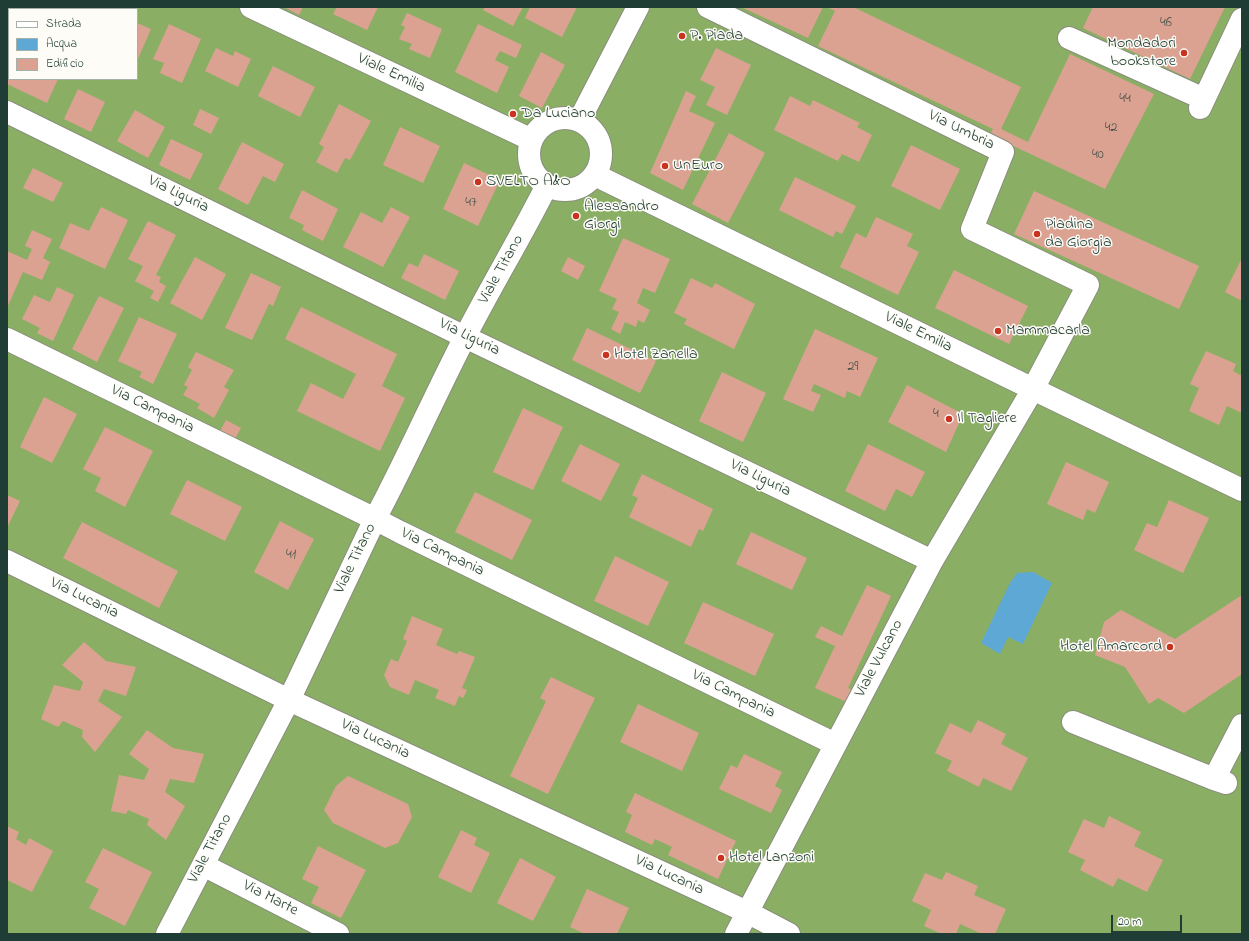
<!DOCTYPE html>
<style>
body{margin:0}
#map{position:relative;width:1249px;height:941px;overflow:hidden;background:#f3e0c5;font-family:"Indie Flower",sans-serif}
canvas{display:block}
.frame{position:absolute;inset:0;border:8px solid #1f3d34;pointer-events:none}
.legend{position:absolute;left:8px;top:8px;width:130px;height:72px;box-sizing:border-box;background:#fdfcf7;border:1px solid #a4b0a9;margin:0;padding:5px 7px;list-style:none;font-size:12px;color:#1f3d34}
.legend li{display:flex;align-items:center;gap:8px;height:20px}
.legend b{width:20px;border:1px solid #a4b0a9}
.scale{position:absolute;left:1111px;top:915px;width:71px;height:18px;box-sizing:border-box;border:2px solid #1f3d34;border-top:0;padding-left:5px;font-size:12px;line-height:14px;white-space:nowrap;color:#1f3d34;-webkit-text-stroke:3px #fdfcf7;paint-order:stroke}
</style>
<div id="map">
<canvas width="1249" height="941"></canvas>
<div class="frame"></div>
<ul class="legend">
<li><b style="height:5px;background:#fff"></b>Strada</li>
<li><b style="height:11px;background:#5ea8d6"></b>Acqua</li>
<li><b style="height:11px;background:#dba292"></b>Edificio</li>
</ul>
<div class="scale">20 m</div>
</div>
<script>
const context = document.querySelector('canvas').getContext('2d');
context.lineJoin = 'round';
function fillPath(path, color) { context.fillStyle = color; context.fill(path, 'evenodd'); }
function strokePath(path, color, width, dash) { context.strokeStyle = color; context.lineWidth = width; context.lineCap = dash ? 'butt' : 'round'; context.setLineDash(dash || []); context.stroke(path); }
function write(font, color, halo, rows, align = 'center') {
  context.font = font + ' "Indie Flower",sans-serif'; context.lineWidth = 3; context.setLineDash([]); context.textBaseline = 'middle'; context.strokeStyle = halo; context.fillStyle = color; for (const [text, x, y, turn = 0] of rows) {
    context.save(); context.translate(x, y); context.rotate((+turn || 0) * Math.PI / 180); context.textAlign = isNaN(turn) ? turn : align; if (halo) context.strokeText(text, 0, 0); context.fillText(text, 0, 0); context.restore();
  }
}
fillPath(new Path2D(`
 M7,7H1242V934H7ZM9,9H137V79H9Z`), '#8aaf64');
fillPath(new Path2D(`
 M1033,572L1052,583L1023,644L1008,637L1000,654L981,643L1010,583L1017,573Z`), '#5ea8d6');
fillPath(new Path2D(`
 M37,7H74L73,9H36Z
 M284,7H303L299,15Z
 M337,7H378L367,30L333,14Z
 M485,7H523L513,26L483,10Z
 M530,7H577L562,37L525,18Z
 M741,7H823L808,38Z
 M827,7H853L1021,87L1001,129L1028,142L1070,54L1154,94L1105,189L990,135L993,129L818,46L835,11Z
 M1093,7H1225L1190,79L1083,28Z
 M407,13L442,29L430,58L409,49L412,44L399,39L405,27L401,25Z
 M137,23L151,29L137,61Z
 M169,24L201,39L182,83L160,73L164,63L153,59Z
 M478,24L522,45L516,58L500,51L495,60L509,67L497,93L455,72Z
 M216,48L233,56L235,51L251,59L238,87L205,71Z
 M716,48L751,65L727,115L706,105L715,87L700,80Z
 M541,52L565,65L542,108L519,96Z
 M273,66L315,87L300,117L258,96Z
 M9,73V79H58L47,103L7,84V77Z
 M78,89L105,102L91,132L64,119Z
 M686,91L696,96L689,111L715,123L683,190L650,173Z
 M790,96L810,106L813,100L860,123L857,127L872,135L859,162L842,154L838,161L774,130Z
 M339,104L371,121L350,160L345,158L337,173L316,162L324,147L319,144Z
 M200,109L219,118L211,134L193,125Z
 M135,110L165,127L148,158L117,141Z
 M400,127L440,146L423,183L383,165Z
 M729,133L765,153L728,223L692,204Z
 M171,139L203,154L190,180L159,165Z
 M242,142L284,164L275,182L263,176L248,205L218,189Z
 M911,145L960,169L940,210L891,186Z
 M464,163L500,180L478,226L443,209Z
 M33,168L63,183L53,202L23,188Z
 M795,177L856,206L842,234L836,231L833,237L779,210Z
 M302,190L338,209L323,241L302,230L304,225L289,218Z
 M1034,191L1199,266L1179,309L1014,234Z
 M101,207L128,220L105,269L59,248L70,223L89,231Z
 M391,207L410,217L383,267L343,247L361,212L382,223Z
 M876,217L913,234L907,246L919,252L898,295L840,267L856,233L866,238Z
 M148,221L176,235L156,275L161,277L159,282L166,286L158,302L150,298L154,291L135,281L143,266L128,259Z
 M32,230L52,239L43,258L50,262L42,280L23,272L7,308V251L27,260L32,249L25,246Z
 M623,238L670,259L655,293L643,288L637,303L650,310L644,323L638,320L636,327L625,322L620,334L611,329L619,312L612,309L617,299L599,291Z
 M424,254L459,271L445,300L401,278L409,263L418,267Z
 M195,257L226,274L202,320L170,303Z
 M568,257L585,266L578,280L561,271Z
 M1242,258V301L1225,292Z
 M954,270L1028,306L1009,344L935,308Z
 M251,273L281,287L273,306L269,304L252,340L225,328Z
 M691,278L712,288L715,283L755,304L734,349L684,324L687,319L674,313Z
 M57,287L74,295L53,341L37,333L40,328L22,319L34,295L50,302Z
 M99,296L124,308L97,362L72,349Z
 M301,307L397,354L382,386L405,398L380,451L297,411L311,383L343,399L356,374L285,339Z
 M139,317L177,334L153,384L139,377L142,372L118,361Z
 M587,328L656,361L640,393L572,360Z
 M815,329L878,358L860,397L847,391L845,398L814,384L811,391L821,395L813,412L783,399Z
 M1206,351L1236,364L1233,371L1242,376V413L1227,406L1219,425L1189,411L1199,388L1190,384Z
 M196,352L234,370L224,387L229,390L214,418L197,408L200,404L183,395L188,387L184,385L192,370L188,367Z
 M722,372L766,393L743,442L699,421Z
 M907,385L963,414L946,452L888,422Z
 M44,397L77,414L52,463L20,447Z
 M523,408L563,427L533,490L493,472Z
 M226,420L241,428L235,439L220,431Z
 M105,427L153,451L125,507L95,491L101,478L83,469Z
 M580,444L620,464L601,501L561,481Z
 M868,444L925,472L912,497L896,489L885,511L845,491Z
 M1066,462L1109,482L1095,513L1087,509L1083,520L1047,504Z
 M642,474L713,509L703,531L699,529L691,547L629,517L638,498L632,495Z
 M187,480L242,507L225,541L170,514Z
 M475,492L532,520L512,560L455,532Z
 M7,495L20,501L7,528Z
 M1169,500L1209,518L1183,573L1134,550L1147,523L1157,527Z
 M280,521L314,539L288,590L254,572Z
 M82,522L178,571L159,608L63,558Z
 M751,532L807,558L792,590L736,564Z
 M615,556L669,582L648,626L594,601Z
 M867,585L891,596L848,688L854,691L849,703L815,688L835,646L815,637L821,626L842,636Z
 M1242,595V674L1184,713L1158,698L1149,704L1125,667L1095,655L1104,622L1121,610L1175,639Z
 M703,602L774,634L755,676L684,643Z
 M412,616L443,629L436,645L457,654L459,651L475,657L462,688L467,690L463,698L459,696L455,706L435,698L439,690L415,680L409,695L390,687L384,675L391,659L398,662L407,641L403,639Z
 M84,642L106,661L136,667L126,696L104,689L98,701L122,717L95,752L82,737L83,730L63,721L58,727L41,719L54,685L80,691L83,682L62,665Z
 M551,677L595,698L548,794L510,776L546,701L540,698Z
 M638,704L699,733L682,771L620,742Z
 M978,720L1006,734L1001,744L1028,758L1011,791L983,778L979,787L947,771L952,761L935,753L950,723L971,733Z
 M147,730L173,748L204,754L194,783L170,779L165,792L185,806L166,840L147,825L149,819L128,810L126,814L111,811L119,775L144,780L149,769L129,754Z
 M744,754L782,772L775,786L782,790L771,813L719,789L731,765L737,768Z
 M348,776L408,804L412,817L398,843L385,848L333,823L324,810L336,786Z
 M635,793L736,841L718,879L668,855L672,847L655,839L652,845L625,832L632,815L626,812Z
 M1109,816L1141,832L1134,846L1163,860L1147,892L1118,878L1113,887L1080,870L1085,860L1068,852L1084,819L1104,828Z
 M7,826L19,832L16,839L26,845L29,838L53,851L32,892L7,880Z
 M461,830L477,838L474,845L490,853L471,893L438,877Z
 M318,846L366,870L341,918L311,903L319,887L302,879Z
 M103,848L152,872L125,926L89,908L99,889L85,882Z
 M520,858L556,877L533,921L497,903Z
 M946,872L978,886L974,895L1006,909L995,934H982L960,924L956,934H942L924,926L931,910L912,901L925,873L942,880Z
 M587,889L629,908L617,934H585L570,927Z`), '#dba292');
const minor = new Path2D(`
 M251,7L532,140
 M708,7L1003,152L972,229L1088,285L1033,389L932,561L736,934
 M1069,38L1204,99
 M1200,108L1242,19
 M7,112L465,337L932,561
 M529 154a36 36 0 1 1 72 0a36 36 0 1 1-72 0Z
 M579,121L638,7
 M595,175L1033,389L1242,490
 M7,339L375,519L400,532L835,744
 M7,561L289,700L747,912L789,934
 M1073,722L1214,779
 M1226,783L1214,779L1242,725
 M203,865L338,934
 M167,934L289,700L375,519C407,459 434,397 465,337C491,286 521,237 547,185`);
strokePath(minor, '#898e7c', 24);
strokePath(minor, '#fff', 22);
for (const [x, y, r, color] of [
 [682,36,4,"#c8321e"],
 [1184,53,4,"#c8321e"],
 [513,114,4,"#c8321e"],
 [665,166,4,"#c8321e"],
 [478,182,4,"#c8321e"],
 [576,216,4,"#c8321e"],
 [1037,234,4,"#c8321e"],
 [998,331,4,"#c8321e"],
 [606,355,4,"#c8321e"],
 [949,419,4,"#c8321e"],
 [1170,647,4,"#c8321e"],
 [721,858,4,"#c8321e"]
]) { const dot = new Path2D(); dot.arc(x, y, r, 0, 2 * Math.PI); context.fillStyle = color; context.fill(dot); strokePath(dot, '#fdfcf7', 1.5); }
write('14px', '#4e564c', null, [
 ["46",1166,24],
 ["44",1125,100],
 ["42",1111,129],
 ["40",1098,156],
 ["47",471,204],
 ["29",853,368],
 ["4",936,415],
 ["41",291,556]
]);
write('16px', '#1f3d34', '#fdfcf7', [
 ["P. Piada",690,36],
 ["Mondadori",1176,44,"right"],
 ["bookstore",1176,62,"right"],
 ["Da Luciano",521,114],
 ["UnEuro",673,166],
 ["SVELTO A&O",486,182],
 ["Alessandro",584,207],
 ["Giorgi",584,225],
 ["Piadina",1045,225],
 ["da Giorgia",1045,243],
 ["Mammacarla",1006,331],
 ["Hotel Zanella",614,355],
 ["Il Tagliere",957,419],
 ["Hotel Amarcord",1162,647,"right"],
 ["Hotel Lanzoni",729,858]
], 'left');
write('16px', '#1f3d34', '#fdfcf7', [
 ["Viale Emilia",391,74,25],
 ["Via Umbria",961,131,26],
 ["Via Liguria",178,195,26],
 ["Viale Titano",502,270,-61],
 ["Viale Emilia",918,333,26],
 ["Via Liguria",469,338,26],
 ["Via Campania",152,410,26],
 ["Via Liguria",760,479,26],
 ["Via Campania",442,553,26],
 ["Viale Titano",356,559,-64],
 ["Via Lucania",84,599,26],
 ["Viale Vulcano",880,659,-62],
 ["Via Campania",733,695,26],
 ["Via Lucania",375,740,25],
 ["Viale Titano",211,849,-62],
 ["Via Lucania",669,876,25],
 ["Via Marte",270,899,27]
]);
</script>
